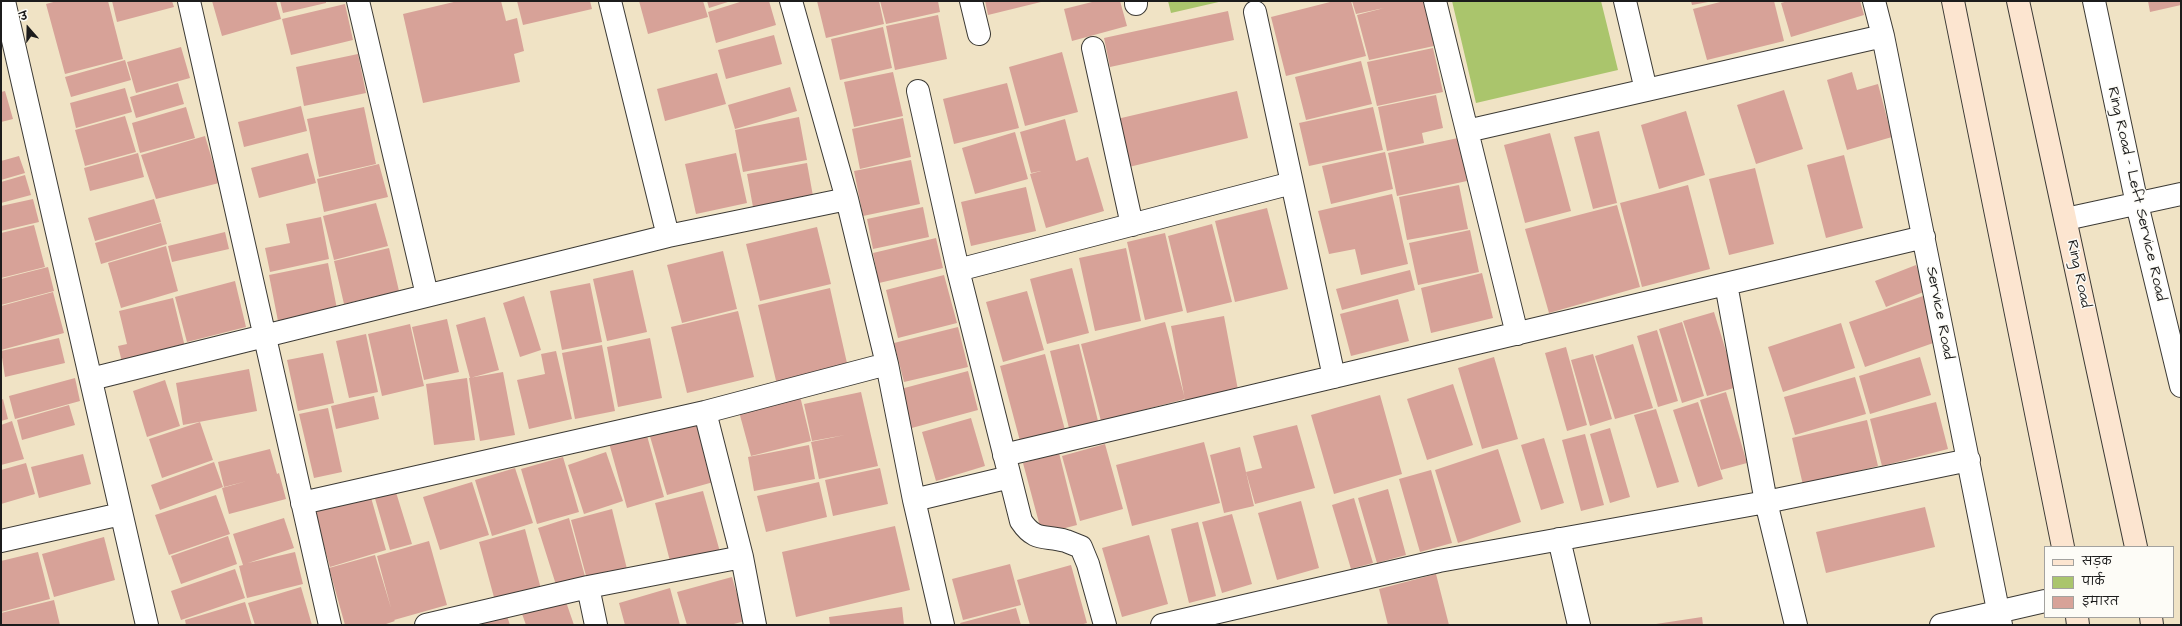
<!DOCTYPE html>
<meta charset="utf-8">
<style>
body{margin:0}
#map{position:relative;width:2182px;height:626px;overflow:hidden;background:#f0e3c5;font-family:"Architects Daughter","Playpen Sans Deva",sans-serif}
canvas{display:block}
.frame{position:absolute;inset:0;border:2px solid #1c1c1c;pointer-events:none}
.legend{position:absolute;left:2044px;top:546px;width:130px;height:72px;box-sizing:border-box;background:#fdfcf7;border:1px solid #a3a29f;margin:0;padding:5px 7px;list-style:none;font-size:12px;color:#1c1c1c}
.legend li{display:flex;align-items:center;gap:8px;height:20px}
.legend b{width:20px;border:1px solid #a3a29f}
.north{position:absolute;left:8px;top:8px;width:40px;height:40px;-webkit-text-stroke:3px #fdfcf7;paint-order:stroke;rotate:340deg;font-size:11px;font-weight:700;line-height:16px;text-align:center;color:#1c1c1c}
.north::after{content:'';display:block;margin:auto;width:14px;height:18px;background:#1c1c1c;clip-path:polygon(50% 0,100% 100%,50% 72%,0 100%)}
</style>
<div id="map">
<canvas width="2182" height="626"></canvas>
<div class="frame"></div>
<ul class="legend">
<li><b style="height:5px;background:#fce5d0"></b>सड़क</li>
<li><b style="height:11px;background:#aac56c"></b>पार्क</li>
<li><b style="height:11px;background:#d7a298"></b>इमारत</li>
</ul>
<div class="north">उ</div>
</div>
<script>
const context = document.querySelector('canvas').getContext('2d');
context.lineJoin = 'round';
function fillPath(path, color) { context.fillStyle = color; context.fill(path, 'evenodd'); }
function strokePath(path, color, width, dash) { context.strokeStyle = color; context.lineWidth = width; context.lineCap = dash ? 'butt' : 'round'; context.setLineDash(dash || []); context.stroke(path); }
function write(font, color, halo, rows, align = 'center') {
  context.font = font + ' "Architects Daughter",sans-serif'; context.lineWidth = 3; context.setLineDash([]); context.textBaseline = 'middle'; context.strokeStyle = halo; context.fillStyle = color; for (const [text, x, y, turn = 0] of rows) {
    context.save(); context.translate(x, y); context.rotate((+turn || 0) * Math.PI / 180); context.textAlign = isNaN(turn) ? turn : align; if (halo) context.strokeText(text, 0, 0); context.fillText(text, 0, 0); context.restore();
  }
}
fillPath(new Path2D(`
 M1168,1H1223L1171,13Z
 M1452,1H1601L1618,70L1476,103Z`), '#aac56c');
fillPath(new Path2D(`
 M57,1H108L123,59L65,74L46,4Z
 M112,1H172L174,7L117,22Z
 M212,1H276L281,19L222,36Z
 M280,1H326V3L283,13Z
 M458,1H501L506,21L517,18L524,51L514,54L520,82L423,103L403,14Z
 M517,1H590L592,9L523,25Z
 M639,1H703L708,17L648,34Z
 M707,1H731L709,8Z
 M743,1H769L776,25L716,43L708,12Z
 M817,1H879L884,24L826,38Z
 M880,1H938L940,12L886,24Z
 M985,1H1041V2L988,15Z
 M1096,1H1120L1127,26L1072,41L1064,9Z
 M1334,1H1351L1366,56L1286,76L1271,17Z
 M1352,1H1424L1434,46L1369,60L1357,15L1384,8L1356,14Z
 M1691,1H1708V2L1692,5Z
 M1724,1H1774L1784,41L1707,60L1693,9Z
 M1788,1H1860L1864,15L1791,37L1781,3Z
 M2148,1H2181V5L2150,12Z
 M345,4L353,40L291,55L282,19Z
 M1228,11L1234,40L1110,67L1104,38Z
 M938,15L947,59L895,70L886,26Z
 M883,27L892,68L840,80L831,39Z
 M774,35L782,64L726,79L718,50Z
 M181,47L190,78L136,93L127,62Z
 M1433,48L1443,92L1377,106L1367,62Z
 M1062,52L1078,112L1025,126L1009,67Z
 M358,54L366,93L304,106L296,67Z
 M125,60L131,80L71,97L65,77Z
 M1361,61L1372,104L1306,120L1295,77Z
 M893,72L903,116L854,127L844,82Z
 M1852,72L1857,90L1878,84L1892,137L1847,150L1827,80Z
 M717,73L726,104L665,121L657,89Z
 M178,83L184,104L136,118L130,97Z
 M1007,83L1019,128L954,144L943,99Z
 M790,87L797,111L735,129L728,105Z
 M125,88L132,112L76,128L70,103Z
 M1784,90L1803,149L1756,164L1737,105Z
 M5,91L13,119L1,122V92Z
 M1237,91L1248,138L1129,167L1117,119Z
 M1436,95L1443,128L1422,133L1424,143L1387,151L1378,107Z
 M301,106L307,131L244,147L238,122Z
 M186,107L195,138L140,153L132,123Z
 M364,107L376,164L319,177L307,119Z
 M1373,107L1383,150L1309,166L1299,123Z
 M1686,111L1705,175L1659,189L1641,125Z
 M125,116L136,152L85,166L75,130Z
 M799,117L807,160L743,172L735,130Z
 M903,118L911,157L860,169L852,129Z
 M1065,119L1076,161L1088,157L1104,211L1046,228L1030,174L1041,171L1031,173L1020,132Z
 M1599,131L1617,203L1593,209L1574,137Z
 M1015,132L1028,179L975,194L962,148Z
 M1550,133L1571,211L1525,223L1504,145Z
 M205,136L219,183L156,199L141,155Z
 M1458,138L1467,181L1397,196L1388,153Z
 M1385,152L1393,189L1331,204L1322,166Z
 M138,153L144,177L90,191L84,168Z
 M308,153L316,183L259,198L251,168Z
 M736,153L747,203L696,214L685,164Z
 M1844,155L1863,228L1826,238L1807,165Z
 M19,156L25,173L1,180V161Z
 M911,160L920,204L863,216L854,171Z
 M807,163L813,196L753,207L747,174Z
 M379,164L388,197L324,212L317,179Z
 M1755,168L1774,244L1729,255L1709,179Z
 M25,175L31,195L1,203V182Z
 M1459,185L1468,229L1407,240L1399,197Z
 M1688,185L1710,269L1642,287L1620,203Z
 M1026,187L1036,231L971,246L961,202Z
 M1392,194L1408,264L1361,275L1355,249L1329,254L1318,211Z
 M33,199L39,222L1,231V206Z
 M154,199L161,222L95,241L88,218Z
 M376,203L388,246L334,260L323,216Z
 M1617,205L1640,287L1549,313L1525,229Z
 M923,207L929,237L873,249L867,219Z
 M1267,208L1288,289L1235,302L1215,221Z
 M321,217L329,259L270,272L265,248L290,243L286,224Z
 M161,223L167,244L101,264L95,243Z
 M1212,224L1232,302L1187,313L1168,236Z
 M34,225L45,267L1,278V233Z
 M817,227L831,284L760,301L746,244Z
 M1470,230L1479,272L1418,285L1409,243Z
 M225,232L229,249L172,262L168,246Z
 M1165,233L1183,311L1145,320L1127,242Z
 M936,238L943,268L879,283L873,253Z
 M166,246L178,291L121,308L108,263Z
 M389,248L399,291L344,304L334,261Z
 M1126,248L1141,321L1095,331L1079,258Z
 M723,251L737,309L682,323L667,265Z
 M328,263L337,309L278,321L269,275Z
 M1916,265L1926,291L1886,307L1875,281Z
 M48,267L54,291L1,305V279Z
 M1072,268L1089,333L1047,344L1030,279Z
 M633,270L647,332L607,341L593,279Z
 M1410,270L1415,290L1342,310L1336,289Z
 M1482,273L1493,318L1431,333L1421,288Z
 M944,275L957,323L898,338L886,290Z
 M235,281L246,327L187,342L175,297Z
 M590,283L602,342L562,350L550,291Z
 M830,288L849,372L778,389L758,305Z
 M1027,291L1044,350L1003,362L986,302Z
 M53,292L64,333L1,350V306Z
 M524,296L541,350L520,357L503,303Z
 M1923,296L1939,341L1865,367L1849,322Z
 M173,298L185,347L122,362L118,346L127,344L119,311Z
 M1398,299L1409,341L1351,356L1340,314Z
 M738,311L754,377L687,393L671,327Z
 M1714,312L1737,387L1707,396L1683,321Z
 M1224,316L1238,390L1185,400L1171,326Z
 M485,317L499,370L470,378L456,325Z
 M447,319L459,372L424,380L412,327Z
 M1165,322L1185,399L1101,421L1081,344Z
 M1682,322L1704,396L1682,403L1659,329Z
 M1841,323L1855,368L1783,392L1768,347Z
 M410,324L424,386L382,396L368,334Z
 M958,327L968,367L904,382L894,343Z
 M1657,330L1678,401L1658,407L1637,336Z
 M366,334L378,392L349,398L336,341Z
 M59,338L65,363L5,377L1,351Z
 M650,338L662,398L618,407L607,347Z
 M1079,344L1098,421L1069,428L1050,351Z
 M1633,344L1653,408L1615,419L1595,356Z
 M602,345L615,411L575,419L562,353Z
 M1566,347L1587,425L1567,431L1545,353Z
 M556,351L572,419L529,429L517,380L545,374L541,354Z
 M323,353L334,403L298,411L287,360Z
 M1045,354L1065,430L1020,441L1000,366Z
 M1593,354L1612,419L1590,426L1571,360Z
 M1494,357L1518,439L1482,449L1458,368Z
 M1920,357L1931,395L1870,414L1859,376Z
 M249,369L257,411L183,425L176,383Z
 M968,371L978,410L908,429L897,390Z
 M503,372L515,435L480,441L469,378Z
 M1855,377L1866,414L1795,435L1784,397Z
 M75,378L80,401L15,419L9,396Z
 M467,378L475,440L434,445L426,384Z
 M165,380L180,426L147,437L133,391Z
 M1453,384L1473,445L1427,460L1407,399Z
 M799,392L811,441L751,456L738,408Z
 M861,392L878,466L819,479L811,442L845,435L812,441L804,404Z
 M1726,392L1747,463L1721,470L1700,400Z
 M1380,395L1402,474L1334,494L1311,415Z
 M374,396L379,419L336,429L331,406Z
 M3,399L8,419L1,421V400Z
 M1698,402L1723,479L1698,487L1673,410Z
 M1936,402L1948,449L1882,466L1870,419Z
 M69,405L75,425L22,440L17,420Z
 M328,408L342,472L314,478L299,414Z
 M1656,409L1679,482L1657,488L1634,415Z
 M971,418L985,466L936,481L922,432Z
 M699,419L717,481L667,495L649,433Z
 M1867,420L1878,466L1803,485L1792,438Z
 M12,421L24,459L1,465V425Z
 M200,422L213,460L162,478L149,439Z
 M1297,425L1315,488L1255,504L1246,472L1262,468L1253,436Z
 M1610,428L1630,497L1610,503L1590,434Z
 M646,432L664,497L627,508L609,443Z
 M1585,434L1604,505L1581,511L1562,440Z
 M1544,438L1564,503L1541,510L1521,445Z
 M1204,442L1220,503L1132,526L1116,465Z
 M1105,444L1123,509L1080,521L1062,456Z
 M809,445L815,479L754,491L748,457Z
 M1240,447L1254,506L1224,513L1210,455Z
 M270,449L277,474L279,473L286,499L229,514L222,488L247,481L224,487L218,462Z
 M1498,449L1521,522L1458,543L1435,470Z
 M606,452L623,501L584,514L568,465Z
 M1059,453L1077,525L1042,534L1023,463Z
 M83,454L91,484L39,498L31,467Z
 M563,457L579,512L537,524L521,469Z
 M214,462L223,487L160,510L151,485Z
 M26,463L35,494L1,504V470Z
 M515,468L533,523L492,536L475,480Z
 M880,468L888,504L833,516L825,480Z
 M1431,470L1452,543L1420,552L1399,479Z
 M472,482L489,535L440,550L423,497Z
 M819,482L827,517L766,532L757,496Z
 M395,489L412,544L390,550L374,495Z
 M1388,489L1406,555L1377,563L1358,498Z
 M703,491L720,552L671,565L655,503Z
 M370,494L386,550L330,567L314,511Z
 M216,495L230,534L169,555L155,515Z
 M1354,498L1373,563L1351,569L1332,505Z
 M1301,501L1319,568L1277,580L1258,513Z
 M1925,507L1935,547L1826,573L1816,532Z
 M612,509L628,573L588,583L571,520Z
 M1232,514L1252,584L1222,593L1202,522Z
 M284,518L294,548L248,563L295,552L303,584L247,598L239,566L243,565L233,534Z
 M569,518L586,580L557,588L538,528Z
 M1198,522L1216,596L1189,603L1171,529Z
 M895,526L910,590L796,617L782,552Z
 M525,529L541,589L495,601L479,542Z
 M1149,535L1168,604L1122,617L1102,548Z
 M228,536L237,564L181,584L171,556Z
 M104,537L115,580L54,597L42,554Z
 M429,541L447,605L394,620L395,621L383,625H345L329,568L375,555L391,608L377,556Z
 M38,552L50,599L1,612V561Z
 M1010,564L1021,605L963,620L952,579Z
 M1071,565L1087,623L1080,625H1030L1017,580Z
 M235,569L245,598L181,620L171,591Z
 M1436,574L1449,625H1388L1379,589Z
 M732,577L745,621L730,625H687L677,592Z
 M301,587L312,625H255L248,603Z
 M670,588L680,625H625L619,603Z
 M564,596L574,625H526L521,611Z
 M54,600L60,625H1V613Z
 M245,602L252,625H186L185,620Z
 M902,607L904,625H830L829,617Z
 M1016,608L1021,625H961L960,623Z
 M505,610L510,625H484L481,617Z
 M1702,617L1703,625H1656V624Z`), '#d7a298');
const minor = new Path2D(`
 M4,1L147,625
 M189,1L330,625
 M358,1L427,295
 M610,1L668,236
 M791,1L847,199L887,364L914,500L943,625
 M971,1L979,34
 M1136,1V4
 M1435,1L1517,334
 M1625,1L1646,90
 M1874,1L1883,36L2001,625
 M2094,1L2137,204L2181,386
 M1255,12L1334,377
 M1093,48L1132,225
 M918,91L958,270L1021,521C1035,542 1044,535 1066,541C1071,543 1076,545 1081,547L1088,564L1105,625
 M1467,131L1883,36
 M2066,219L2181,194
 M958,270L1292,183
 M1726,284L1766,502L1796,625
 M91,379L668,236L847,199
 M705,412L742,557L755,625
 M1004,455L1924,237
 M914,500L1010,477
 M302,503L705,412L887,364
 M1559,539L1579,625
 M1,541L121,514
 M588,587L596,625
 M426,625L588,587L742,557
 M1162,625L1439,561L1766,502L1969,460
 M1941,625L2045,601`);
const secondary = new Path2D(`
 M1953,1L2063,547
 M2018,1L2136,547
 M2077,617L2078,625
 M2151,617L2152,625`);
strokePath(minor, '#3c3a35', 24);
strokePath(secondary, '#3c3a35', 24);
strokePath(minor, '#fff', 22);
strokePath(secondary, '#fce5d0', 22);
write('15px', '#1c1c1c', '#fdfcf7', [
 ["Ring Road - Left Service Road",2136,194,77],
 ["Ring Road",2078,274,78],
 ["Service Road",1939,313,79]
]);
</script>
